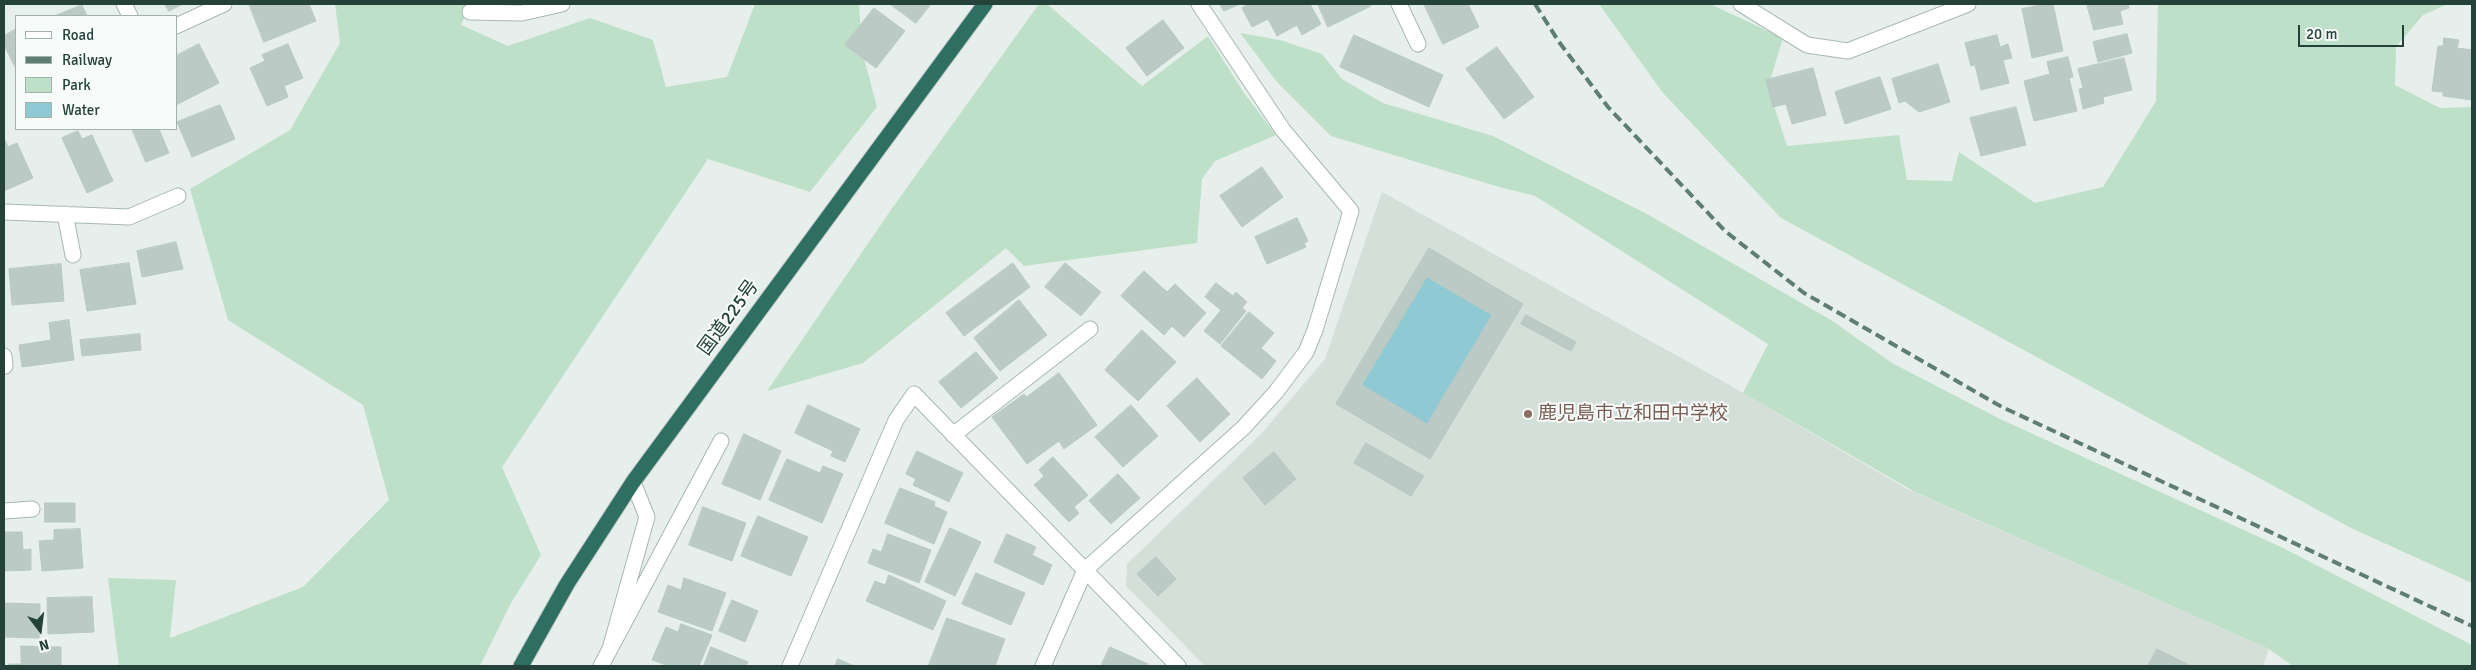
<!DOCTYPE html>
<meta charset="utf-8">
<style>
body{margin:0}
#map{position:relative;width:2476px;height:670px;overflow:hidden;background:#e6efeb;font-family:Signika,sans-serif}
canvas{display:block}
.frame{position:absolute;inset:0;border:5px solid #24423a;pointer-events:none}
.legend{position:absolute;left:15px;top:15px;width:162px;height:115px;box-sizing:border-box;background:#f7fbf9;border:1px solid #a3b1ad;margin:0;padding:6px 9px;list-style:none;font-size:15px;color:#24423a}
.legend li{display:flex;align-items:center;gap:10px;height:25px}
.legend b{width:25px;border:1px solid #a3b1ad}
.north{position:absolute;left:15px;top:605px;width:50px;height:50px;-webkit-text-stroke:4px #f7fbf9;paint-order:stroke;rotate:165deg;font-size:14px;font-weight:700;line-height:20px;text-align:center;color:#24423a}
.north::after{content:'';display:block;margin:auto;width:18px;height:22px;background:#24423a;clip-path:polygon(50% 0,100% 100%,50% 72%,0 100%)}
.scale{position:absolute;left:2298px;top:25px;width:106px;height:22px;box-sizing:border-box;border:2px solid #24423a;border-top:0;padding-left:6px;font-size:15px;line-height:18px;white-space:nowrap;color:#24423a;-webkit-text-stroke:4px #f7fbf9;paint-order:stroke}
</style>
<div id="map">
<canvas width="2476" height="670"></canvas>
<div class="frame"></div>
<ul class="legend">
<li><b style="height:6px;background:#fff"></b>Road</li>
<li><b style="height:6px;background:#5f7d75"></b>Railway</li>
<li><b style="height:14px;background:#bfe0c8"></b>Park</li>
<li><b style="height:14px;background:#8ec9d4"></b>Water</li>
</ul>
<div class="north">N</div>
<div class="scale">20 m</div>
</div>
<script>
const context = document.querySelector('canvas').getContext('2d');
context.lineJoin = 'round';
function fillPath(path, color) { context.fillStyle = color; context.fill(path, 'evenodd'); }
function strokePath(path, color, width, dash) { context.strokeStyle = color; context.lineWidth = width; context.lineCap = dash ? 'butt' : 'round'; context.setLineDash(dash || []); context.stroke(path); }
function write(font, color, halo, rows, align = 'center') {
  context.font = font + ' Signika,"Noto Sans JP",sans-serif'; context.lineWidth = 4; context.setLineDash([]); context.textBaseline = 'middle'; context.strokeStyle = halo; context.fillStyle = color; for (const [text, x, y, turn = 0] of rows) {
    context.save(); context.translate(x, y); context.rotate((+turn || 0) * Math.PI / 180); context.textAlign = isNaN(turn) ? turn : align; if (halo) context.strokeText(text, 0, 0); context.fillText(text, 0, 0); context.restore();
  }
}
fillPath(new Path2D(`
 M1382,192L1728,384L1905,488L2269,649L2263,666H1205L1126,586L1127,564L1261,434L1325,359Z`), '#d4dfda');
fillPath(new Path2D(`
 M335,4H471L461,25L508,46L590,18L653,40L666,87L727,77L755,4H859L862,51L877,107L810,192L708,159L502,467L541,555L511,603L480,666H119L108,578L176,580L170,638L303,587L389,500L363,405L228,320L190,189L290,130L340,43Z
 M1039,4H1047L1142,86L1208,36L1244,93L1276,135L1215,161L1202,179L1197,243L1024,266L1006,248L863,363L767,391L893,207Z
 M1599,4H1710L1783,38L1768,87L1787,146L1899,135L1907,180L1952,181L1959,152L2035,203L2103,187L2156,101L2158,4H2448L2423,15L2396,47L2395,85L2440,108L2472,107V583L2351,528L1781,218L1663,93Z
 M1240,33L1280,40L1322,54L1342,79L1383,103L1493,136L1647,214L1831,320L1892,363L2000,419L2281,547L2472,645V666H2293L2269,649L1915,492L1743,393L1768,344L1535,196L1499,187L1331,136L1277,82Z`), '#bfe0c8');
fillPath(new Path2D(`
 M1427,277L1492,315L1427,424L1362,385Z`), '#8ec9d4');
const building = new Path2D(`
 M165,4H183L169,11Z
 M249,4H309L316,21L264,42Z
 M890,4H931L916,23Z
 M1220,4H1240L1224,11Z
 M1249,4H1310L1321,24L1302,35L1297,25L1277,36L1268,19L1252,27L1242,8Z
 M1318,4H1370L1371,6L1328,27Z
 M1424,4H1468L1479,27L1443,44Z
 M2045,4H2053L2063,51L2032,58L2022,9Z
 M2087,4H2128L2129,8L2120,11L2123,24L2094,30Z
 M82,5L87,16H55Z
 M874,8L905,31L876,68L845,45Z
 M1163,20L1184,48L1147,76L1126,48Z
 M16,29V69L4,45V36Z
 M2127,34L2132,53L2098,62L2093,42Z
 M1354,35L1443,75L1429,107L1340,67Z
 M1997,35L2000,47L2008,44L2012,58L2003,60L2009,83L1981,90L1975,65L1971,66L1965,43Z
 M2444,38L2459,40L2457,48L2472,50V100L2443,96V92L2432,91L2438,46H2443Z
 M199,44L219,83L176,105V56Z
 M288,44L303,78L284,86L288,97L267,106L250,68L265,61L262,55Z
 M1497,47L1534,97L1504,119L1466,69Z
 M2068,57L2073,77L2069,78L2077,111L2034,121L2024,81L2050,74L2047,62Z
 M2124,58L2132,90L2103,97L2104,103L2083,109L2079,89L2083,88L2078,69Z
 M1938,64L1950,102L1919,112L1905,101L1899,103L1892,79Z
 M1813,68L1826,115L1792,124L1786,104L1773,107L1766,80Z
 M1880,77L1891,109L1845,124L1835,92Z
 M220,105L235,139L192,157L177,122Z
 M2016,107L2026,145L1981,156L1970,118Z
 M132,129H159L169,153L146,162Z
 M78,131L82,139L92,135L113,181L87,193L62,138Z
 M4,138L8,147L17,143L33,178L4,191Z
 M1262,167L1283,197L1242,227L1220,196Z
 M1297,218L1308,241L1304,243L1306,247L1267,264L1255,237Z
 M176,242L183,269L142,277L137,251Z
 M1429,248L1523,304L1430,459L1336,404ZM1427,277L1492,315L1427,424L1362,385Z
 M129,263L136,304L87,311L80,270Z
 M1013,263L1030,287L964,336L946,313Z
 M1065,263L1101,292L1081,316L1045,287Z
 M61,264L64,301L12,305L9,269Z
 M1144,271L1167,292L1175,284L1206,313L1184,337L1172,326L1164,335L1121,296Z
 M1216,283L1233,296L1236,292L1247,302L1242,308L1246,311L1220,344L1204,331L1221,310L1205,297Z
 M1019,300L1047,335L1000,371L974,338Z
 M1249,312L1274,333L1261,348L1276,361L1262,379L1221,346Z
 M1526,315L1576,342L1571,351L1521,324Z
 M69,320L74,360L22,367L19,345L51,340L49,323Z
 M1142,330L1176,362L1138,401L1105,370Z
 M140,334L141,350L82,356L80,340Z
 M976,352L998,378L961,408L939,382Z
 M1059,373L1097,425L1064,449L1059,441L1027,464L992,417L1024,394L1026,397Z
 M1197,378L1230,414L1200,442L1167,406Z
 M808,405L860,429L845,462L831,456L833,451L795,433Z
 M1131,405L1158,436L1123,467L1095,437Z
 M744,434L781,451L760,500L722,484Z
 M1366,443L1424,476L1411,496L1354,463Z
 M917,451L963,473L949,502L913,485L916,479L906,474Z
 M1274,452L1296,479L1265,505L1243,478Z
 M1053,457L1088,495L1074,507L1079,513L1069,522L1034,485L1044,476L1039,470Z
 M787,459L820,473L823,466L843,474L822,523L769,500Z
 M1118,474L1140,498L1111,524L1089,501Z
 M900,488L935,502L934,506L947,512L934,544L885,523Z
 M45,503H75V522H45Z
 M703,507L746,523L732,561L689,545Z
 M758,516L808,537L791,576L741,556Z
 M950,528L981,542L955,596L925,582Z
 M80,529L83,568L42,571L39,541L54,540V530Z
 M4,532H22L23,550L31,549V570L4,571Z
 M888,534L931,550L919,583L868,563L873,549L881,552Z
 M1007,534L1036,547L1032,555L1052,565L1043,585L994,562Z
 M1156,557L1176,579L1158,596L1137,574Z
 M976,573L1025,593L1011,625L962,604Z
 M889,575L946,601L933,630L866,601L875,581L885,585Z
 M684,578L726,593L712,631L658,612L668,585L681,590Z
 M92,597L94,632L48,634L47,598Z
 M732,600L758,611L745,642L719,631Z
 M4,603L40,604L39,638L4,637Z
 M947,618L1005,639L995,666L929,665Z
 M681,624L712,635L699,666H669L652,660L666,627L678,632Z
 M21,646L61,647V666H9V664H21Z
 M711,647L748,662L746,666H704Z
 M1110,647L1148,664L1147,666H1101Z
 M2157,649L2191,666H2148Z
 M838,659L854,666H835Z`);
fillPath(building, '#bbcac4');
strokePath(building, '#b8c9c2', 1);
const minor = new Path2D(`
 M124,4L130,16
 M1399,4L1418,44
 M1741,4L1807,45L1848,51L1968,4
 M470,12L522,13L562,4
 M176,26L224,4
 M4,212L129,217L178,196
 M65,214L73,255
 M4,356L5,366
 M953,435L1090,329
 M4,511L32,509
 M610,649L721,441
 M601,666L610,649L647,517L633,482
 M790,666L896,420L914,394L1178,666
 M1043,666L1085,570L1243,428L1276,392L1306,352L1315,330L1351,211L1283,130L1199,4`);
const highway = new Path2D(`
 M521,666L567,584L633,482L985,4`);
strokePath(minor, '#a8b8b2', 17);
strokePath(highway, '#c2cac8', 17);
strokePath(minor, '#fff', 15);
strokePath(highway, '#2f6f62', 15);
strokePath(new Path2D(`
 M1535,4L1559,42L1608,107L1725,231L1804,293L2002,407L2472,626`), '#5f7d75', 4, [10, 5]);
for (const [x, y, r, color] of [
 [1528,414,5,"#8d6e63"]
]) { const dot = new Path2D(); dot.arc(x, y, r, 0, 2 * Math.PI); context.fillStyle = color; context.fill(dot); strokePath(dot, '#f7fbf9', 2); }
write('19px', '#24423a', '#f7fbf9', [
 ["国道225号",729,318,-54]
]);
write('19px', '#785e54', '#f7fbf9', [
 ["鹿児島市立和田中学校",1538,414]
], 'left');
</script>
